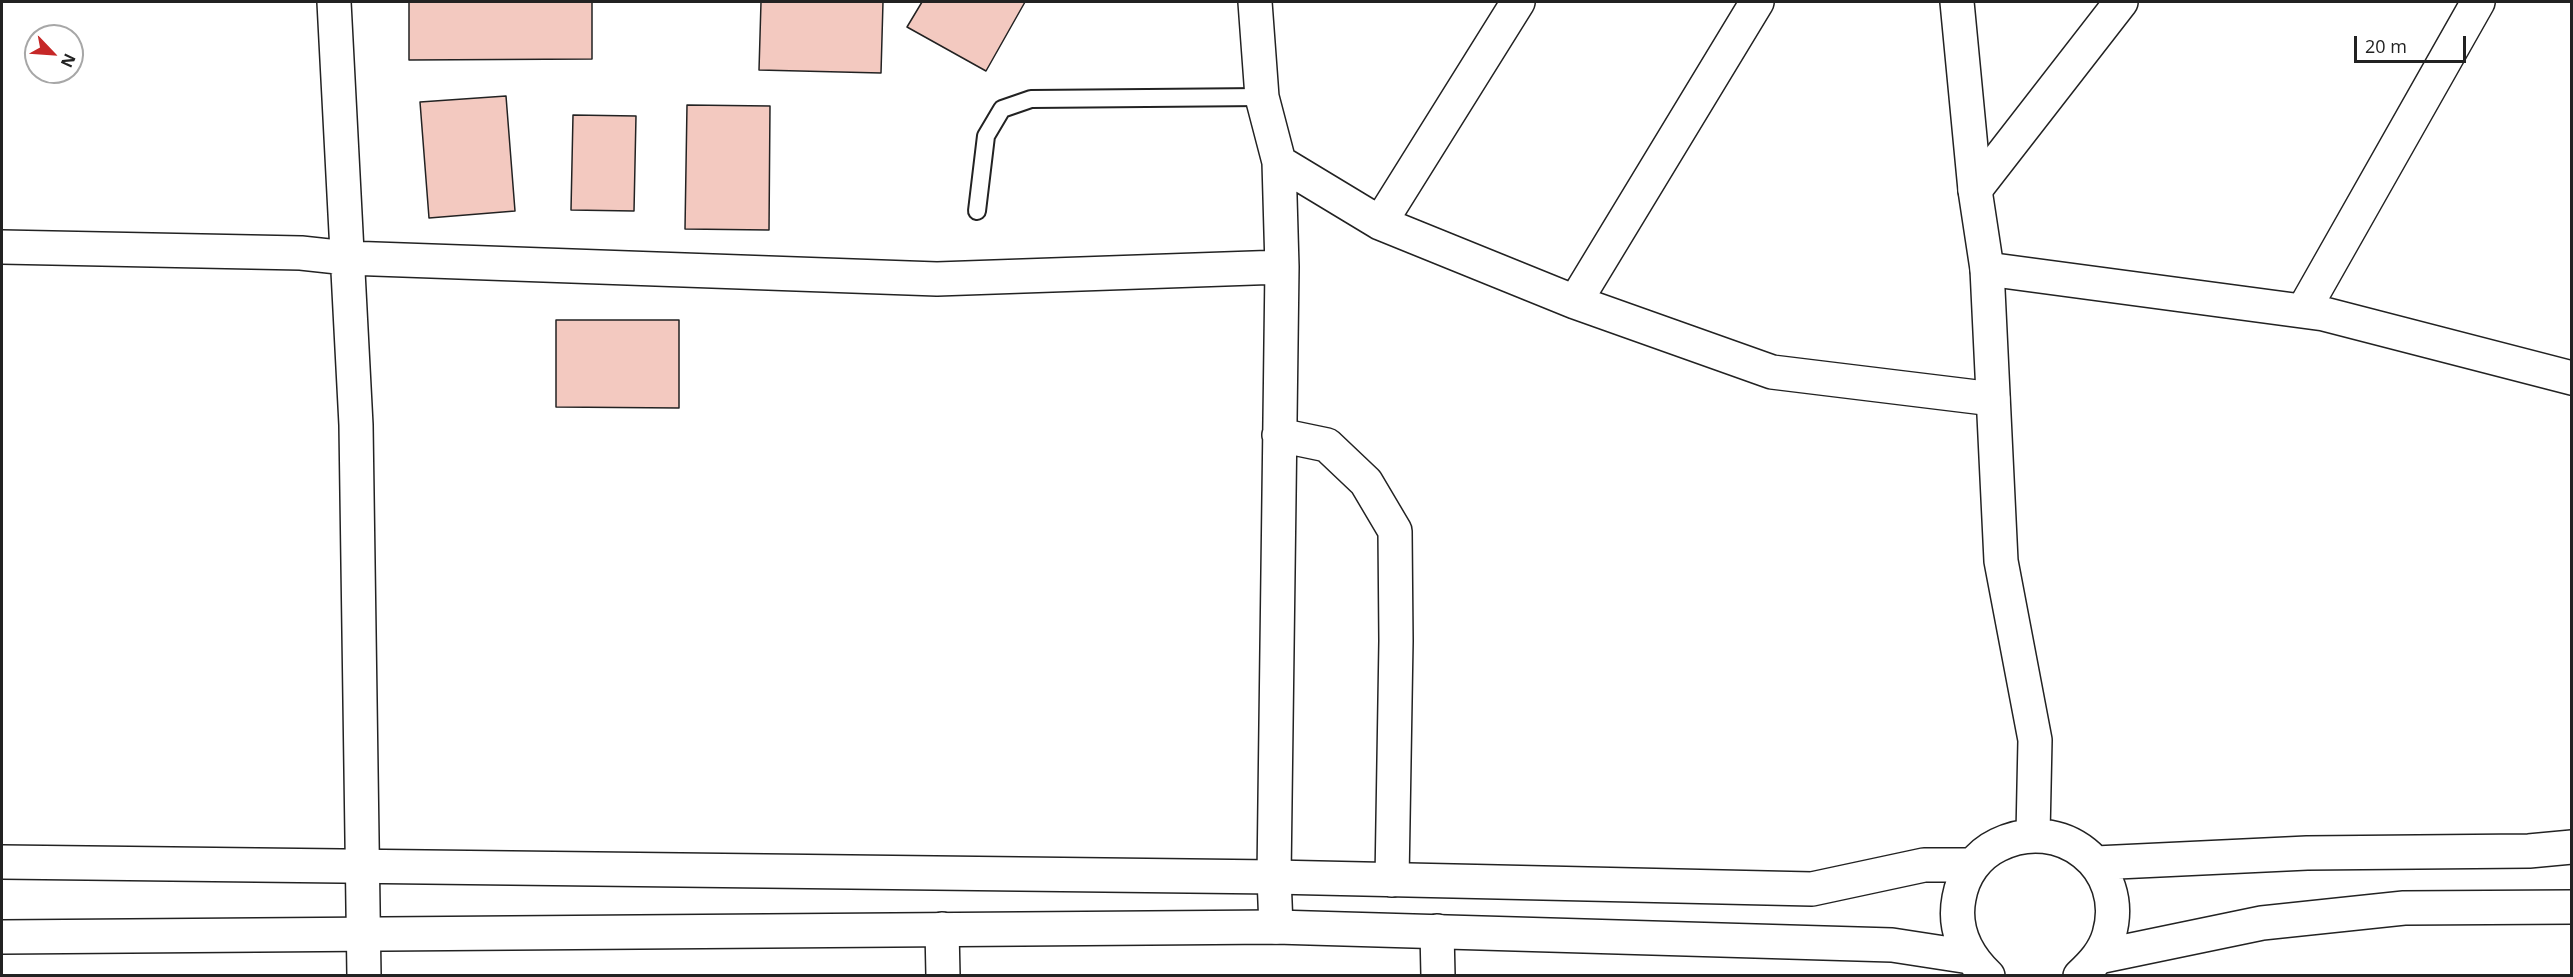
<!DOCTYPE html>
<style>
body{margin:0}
#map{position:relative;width:2573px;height:977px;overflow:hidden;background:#fff;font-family:"Open Sans",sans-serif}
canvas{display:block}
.frame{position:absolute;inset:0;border:3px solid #222;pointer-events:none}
.north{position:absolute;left:24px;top:24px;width:60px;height:60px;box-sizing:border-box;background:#fff;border:2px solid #a7a7a7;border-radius:50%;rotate:115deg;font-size:16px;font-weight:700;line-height:24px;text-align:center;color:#222}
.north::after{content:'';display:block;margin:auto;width:21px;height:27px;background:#c62828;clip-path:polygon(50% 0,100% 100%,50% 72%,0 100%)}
.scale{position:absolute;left:2354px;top:36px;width:112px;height:27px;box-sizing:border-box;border:3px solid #222;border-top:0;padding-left:8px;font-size:18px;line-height:21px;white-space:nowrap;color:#222;-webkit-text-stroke:4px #fff;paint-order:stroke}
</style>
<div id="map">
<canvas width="2573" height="977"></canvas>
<div class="frame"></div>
<div class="north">N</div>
<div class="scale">20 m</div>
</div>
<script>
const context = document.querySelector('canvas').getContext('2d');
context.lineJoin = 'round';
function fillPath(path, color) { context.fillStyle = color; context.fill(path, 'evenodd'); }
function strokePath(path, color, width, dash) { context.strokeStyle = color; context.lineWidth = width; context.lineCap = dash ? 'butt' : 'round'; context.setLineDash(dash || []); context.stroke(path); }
const building = new Path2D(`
 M409,2H592V59L409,60Z
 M761,2H883L881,73L759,70Z
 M922,2H1025L986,71L907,27Z
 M506,96L515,211L429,218L420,102Z
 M687,105L770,106L769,230L685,229Z
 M573,115L636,116L634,211L571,210Z
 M556,320H679V408L556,407Z`);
fillPath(building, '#f3c9c0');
strokePath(building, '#222', 1.5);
const service = new Path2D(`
 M977,211L986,136L1002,109L1031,99L1262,97`);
const minor = new Path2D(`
 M334,2L356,425L364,976
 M1255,2L1262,97L1279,162L1282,267L1274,877L1276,927
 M1279,162L1380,223L1575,302L1772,372L1993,399
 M1975,190L2121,2
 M1380,223L1518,2
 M2,247L301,253L347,258L937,279L1282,267
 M1987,269L2324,314L2572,378
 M1575,302L1757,2
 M2303,311L2478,2
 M1279,435L1327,445L1366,482L1395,531L1396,641L1392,880
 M942,929L943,976
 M1437,931L1438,976`);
const tertiary = new Path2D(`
 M1957,2L1975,190L1987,269L2001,561L2035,740L2033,834
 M2,862L1274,877L1812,889L1924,865H1972
 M2096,863L2307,853L2529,851L2572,847
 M2,937L1276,927L1892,945L1970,957
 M2098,957L2262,923L2404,908L2572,907
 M1988,976C1966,955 1953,929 1959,898C1963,875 1977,855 1998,845C2060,814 2129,867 2109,935C2104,952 2093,964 2080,976`);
strokePath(service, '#222', 20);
strokePath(minor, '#222', 36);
strokePath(tertiary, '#222', 36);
strokePath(service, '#fff', 16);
strokePath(minor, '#fff', 33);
strokePath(tertiary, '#fff', 33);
</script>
